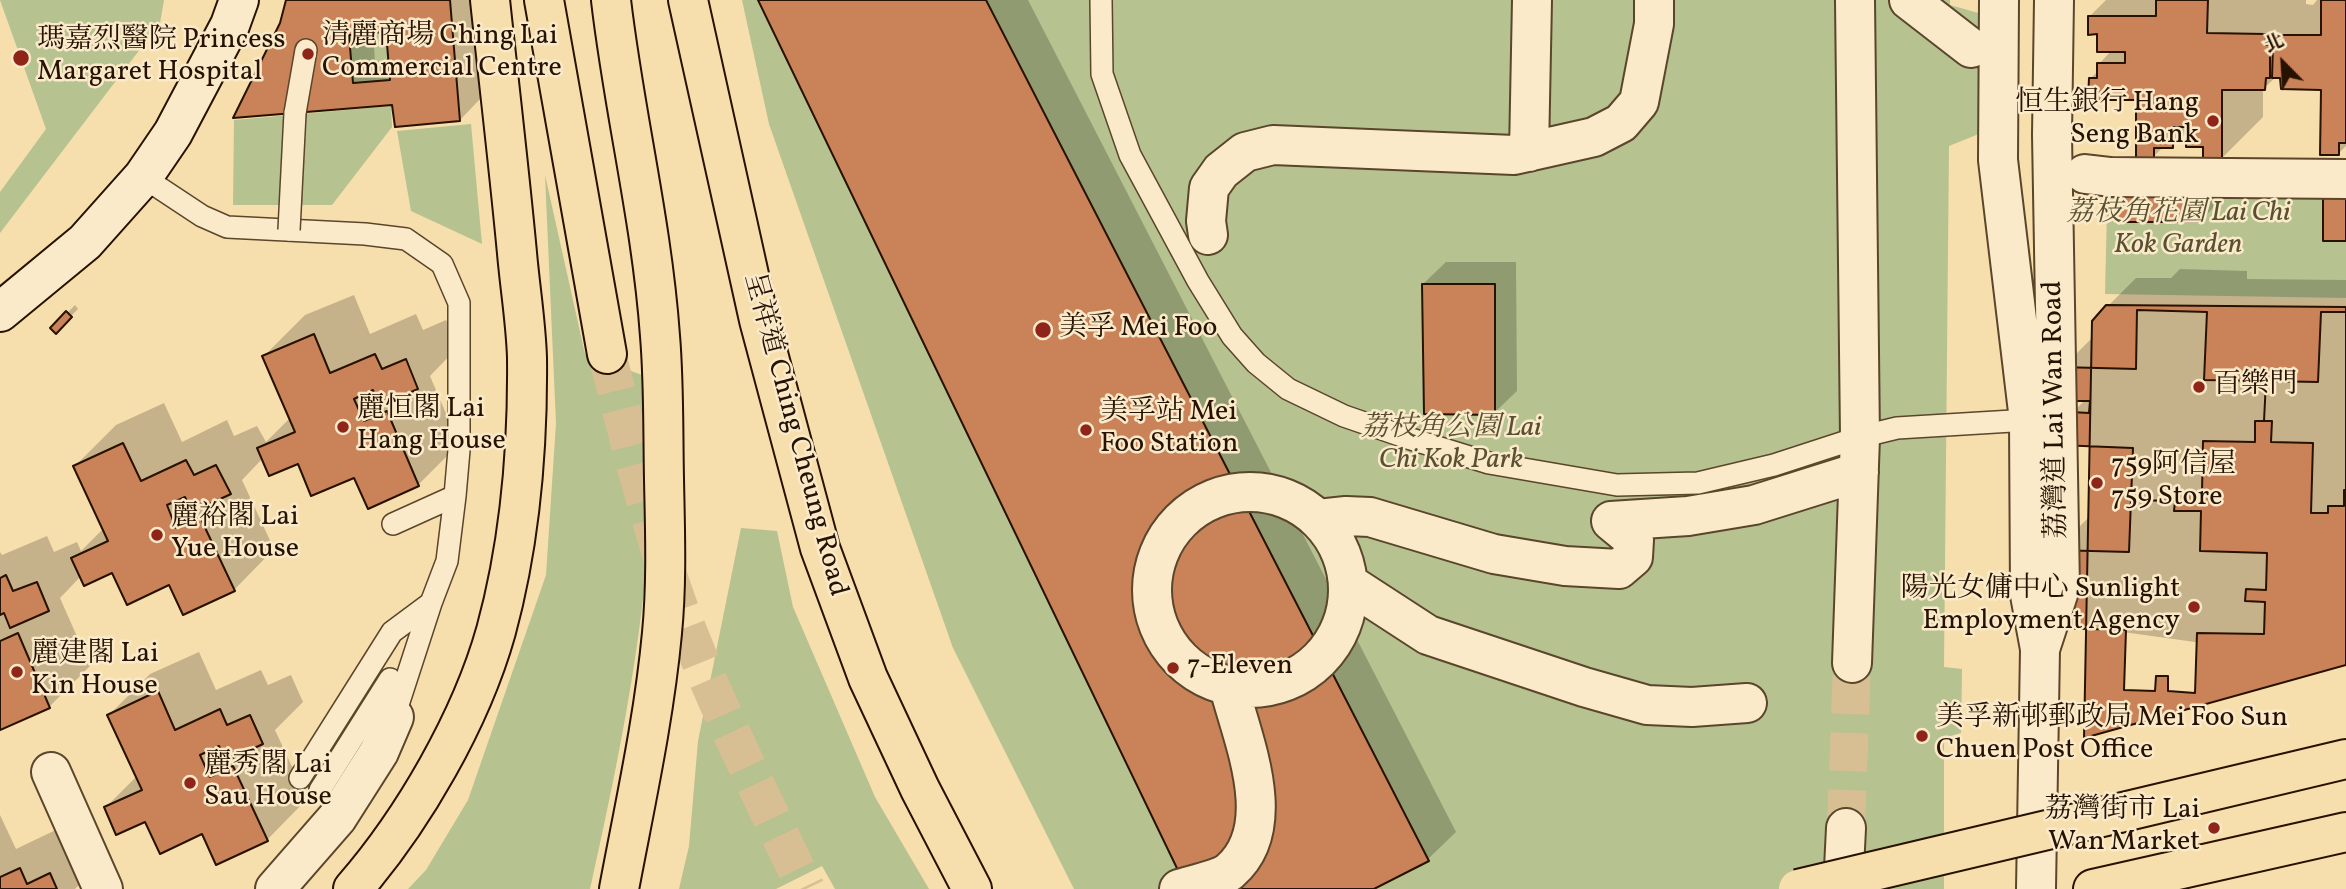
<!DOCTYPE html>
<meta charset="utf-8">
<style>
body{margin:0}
#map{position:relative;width:2346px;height:889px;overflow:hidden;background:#f7dead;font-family:Vollkorn,"Noto Serif TC",serif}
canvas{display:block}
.north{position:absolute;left:2248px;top:28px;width:70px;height:70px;-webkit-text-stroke:5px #faeaca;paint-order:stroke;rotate:336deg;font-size:19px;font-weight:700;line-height:28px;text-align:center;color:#271200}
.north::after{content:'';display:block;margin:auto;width:24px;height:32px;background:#271200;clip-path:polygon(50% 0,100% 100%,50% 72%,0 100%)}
</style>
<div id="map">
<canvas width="2346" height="889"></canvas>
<div class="north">北</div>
</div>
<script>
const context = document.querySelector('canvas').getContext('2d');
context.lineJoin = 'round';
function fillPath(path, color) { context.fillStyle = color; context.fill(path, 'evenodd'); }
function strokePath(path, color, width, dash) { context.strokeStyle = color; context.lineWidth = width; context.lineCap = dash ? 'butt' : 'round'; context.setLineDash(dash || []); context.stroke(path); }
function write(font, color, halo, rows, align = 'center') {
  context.font = font + ' Vollkorn,"Noto Serif TC",serif'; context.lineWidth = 5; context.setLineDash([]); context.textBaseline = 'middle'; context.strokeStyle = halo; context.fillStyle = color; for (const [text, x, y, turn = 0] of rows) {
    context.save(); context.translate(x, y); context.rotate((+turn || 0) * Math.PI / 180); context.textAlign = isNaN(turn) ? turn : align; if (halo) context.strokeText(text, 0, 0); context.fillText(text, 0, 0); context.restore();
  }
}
fillPath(new Path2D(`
 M0,0H164L160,23L0,233V192L46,129Z
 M742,0H1950V5L2000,19L1991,129L1949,146L1944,667L1962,669L1961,733L1944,738V889H1074L953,648L769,124Z
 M386,32L390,80L353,83L349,35Z
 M391,106L392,127L332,205H233L234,120Z
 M471,124L482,244L411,211L397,131Z
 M2108,167L2346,170V298L2105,294Z
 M545,175L585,354L650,378C650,431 653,485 649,538C640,656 616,773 590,889H408L426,870L468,800L546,575L556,423Z
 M741,528L777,531L793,607L875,797L929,889H835L822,866L776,889H679L689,846L698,741Z`), '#b6c28f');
fillPath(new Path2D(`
 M287,0H474L482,97L460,120L394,103L236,116L282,23ZM387,30L390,60L375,62L373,31Z
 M760,0H1028L1456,832L1428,859L1370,889Z
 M2106,0H2306V4L2313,5L2317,0H2346V146L2338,154L2322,88L2277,76L2263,89V117L2222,158L2187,132L2172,147H2163L2154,156L2138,99L2090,79L2099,70V64L2112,50L2099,32L2090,16Z
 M2217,173L2216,205L2201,220H2118Z
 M1446,262H1516L1517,391L1494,413L1423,284Z
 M2180,269L2247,271V279L2346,280V663L2087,627L2056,550L2090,516L2091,445L2072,413L2086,399L2062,368L2093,337L2108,306L2136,278H2171Z
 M354,295L370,334L416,314L423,330L446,320L458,347L430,376L459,444L418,485L355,476L299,462L263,458L242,480L274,549L234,590L170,583L113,571L81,576L60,598L90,666L49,707L0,728V552L2,555L47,536L54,552L77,542L81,551L104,528L75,466L116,425L164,403L182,442L227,420L234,436L257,426L266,442L290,418L264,356L305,315Z
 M75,305L78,309L56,331L53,328Z
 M199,652L216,690L261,670L268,685L291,675L303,702L275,730L307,799L267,840L203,832L106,807L137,776L109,715L150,674Z
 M0,815L16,849L60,828L103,860L75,889H0Z`), '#0003');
const building = new Path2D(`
 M286,0H450L460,121L395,127L392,105L233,118L280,23ZM386,32L390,80L353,83L349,35Z
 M758,0H986L1429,861L1374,889H1187Z
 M2156,0H2208L2207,33L2266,34L2265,45H2270V78H2266L2265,90H2222V159H2203V147H2186V127H2173V148H2154V158H2136V100H2088L2089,78H2097V63H2125V52H2097V34L2088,35V16H2156Z
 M2321,0H2346V143H2339V155H2320L2321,90L2281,89L2280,78H2272L2273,44H2279L2280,35H2321Z
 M2323,184H2346V241H2323Z
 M2117,187H2202L2201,222H2116Z
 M1422,284H1495V415L1424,414Z
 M2106,305L2346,307V665L2084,738L2092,321Z
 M2137,310L2207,312L2204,380L2266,381L2264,421H2255V442L2203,441L2202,493L2175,492V501L2131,500L2133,448L2058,445L2071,412L2089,413L2090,401H2071L2060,367L2136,369Z
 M66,311L72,317L56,334L50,328Z
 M2321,312H2346V490H2344V506H2328V513H2311L2313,443L2271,442L2272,421H2264L2266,381L2318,382Z
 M314,334L330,373L375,354L382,369L406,359L418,389L379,406L373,390L354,399L364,421L387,411L419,486L368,509L354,478L311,496L298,464L269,476L257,448L295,432L262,356Z
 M123,443L141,481L186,460L194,475L216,465L231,494L192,512L185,497L167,505L176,528L200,517L235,591L183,615L169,585L127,605L112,573L84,586L71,558L108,541L73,466Z
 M2131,500L2175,501L2174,511H2201L2200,551L2267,553L2266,590L2246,589L2245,601L2265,602L2264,634L2197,633L2195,693L2168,691V676H2156L2155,691L2124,690L2126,630L2051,628L2065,595L2082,596L2083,584L2065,583L2054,550L2129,552Z
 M6,575L13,591L37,582L49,611L10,628L4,613L0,615V578Z
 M18,633L50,708L0,730V641Z
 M158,691L175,730L220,709L227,725L250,715L263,744L226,761L219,746L200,755L210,777L233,766L268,841L216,865L202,834L160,854L145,822L116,835L104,807L142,790L107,715Z
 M20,868L27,884L50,873L57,889H0V877Z`);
fillPath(building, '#ca8259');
strokePath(building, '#271200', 2);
strokePath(new Path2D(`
 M1846,828L1852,663`), '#d8bf93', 38, [38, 19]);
strokePath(new Path2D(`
 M607,354C631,449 654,545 690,636C724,722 766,806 806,889`), '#d8bf93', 38, [38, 19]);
const lane = new Path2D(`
 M1101,0L1102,74L1130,155L1198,281L1232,336L1256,363L1288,389L1344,416L1411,439L1489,463L1617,485L1698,483L1774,465L1860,437L1897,428L2029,420
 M295,113L306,50
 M143,177L202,216L227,227L365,234L406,239L442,264L459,303V450L455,496L447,561L431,603L394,717
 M393,524L455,496
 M300,778L392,632L431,603
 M320,790L390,679`);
const street = new Path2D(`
 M1909,0L1971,48
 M1999,0L1998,160L2029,420L2030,595L2040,649L2036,889
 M1529,152L1532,0
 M2085,174L2111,177L2346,179
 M1208,235L1206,221L1209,188L1221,171L1245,152L1273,145L1514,155L1594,137L1621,123L1639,102L1654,24V0
 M1152 590a98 98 0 1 1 196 0a98 98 0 1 1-196 0Z
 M1318,519L1346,516L1370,517L1494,554L1565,566L1619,569L1633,557L1634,540L1611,521
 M1611,521L1688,516L1754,505L1859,472
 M1348,583L1428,635L1584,687L1647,705L1692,707L1747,703
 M2041,646L2060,588L2052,135L2054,0
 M1852,663L1860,437L1855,0
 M51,772L103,889
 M275,889L337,818L379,752L394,717
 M1179,889C1191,885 1221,879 1230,871C1281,827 1243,741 1229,687
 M1843,889L1846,828`);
const secondary = new Path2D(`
 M0,312L85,242L143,177L173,133L230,25L239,0`);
const primary = new Path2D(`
 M544,0L607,354
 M688,0L759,320L820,548L868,678L920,789L972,889`);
const highway = new Path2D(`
 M611,0C624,112 652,223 660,336C664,383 663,431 664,479C665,530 667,582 662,633C654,719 635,804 619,889
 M2119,813L2346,759
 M353,889C413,820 471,720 496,631C520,543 528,449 527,358C526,323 520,288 517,253C509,168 499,84 490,0
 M2093,889L2346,832`);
strokePath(lane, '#5b452b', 24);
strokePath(street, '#5b452b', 42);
strokePath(secondary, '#271200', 42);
strokePath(primary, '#271200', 42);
strokePath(highway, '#271200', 42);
strokePath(lane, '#faeaca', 21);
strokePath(street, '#faeaca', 38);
strokePath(secondary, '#faeaca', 38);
strokePath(primary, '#f7dead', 38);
strokePath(highway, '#f7dead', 38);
const laneBridge = new Path2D(`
 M289,230L295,113`);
const highwayBridge = new Path2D(`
 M1798,889L2119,813`);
strokePath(laneBridge, '#5b452b', 24, []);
strokePath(highwayBridge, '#271200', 42, []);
strokePath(laneBridge, '#faeaca', 21);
strokePath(highwayBridge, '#f7dead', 38);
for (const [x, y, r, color] of [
 [308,54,7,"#8f2418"],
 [21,58,9,"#8f2418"],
 [2213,121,7,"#8f2418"],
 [1043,330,9,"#8f2418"],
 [2199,387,7,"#8f2418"],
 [343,427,7,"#8f2418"],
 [1086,430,7,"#8f2418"],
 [2097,483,7,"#8f2418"],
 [157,535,7,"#8f2418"],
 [2194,607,7,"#8f2418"],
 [1173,668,7,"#8f2418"],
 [17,672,7,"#8f2418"],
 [1922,736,7,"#8f2418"],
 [190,783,7,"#8f2418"],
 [2214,828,7,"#8f2418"]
]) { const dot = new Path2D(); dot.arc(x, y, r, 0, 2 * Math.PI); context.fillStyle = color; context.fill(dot); strokePath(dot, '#faeaca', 2.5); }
write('28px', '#271200', '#faeaca', [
 ["清麗商場 Ching Lai",322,38],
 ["Commercial Centre",322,70],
 ["瑪嘉烈醫院 Princess",37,42],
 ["Margaret Hospital",37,74],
 ["恒生銀行 Hang",2199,105,"right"],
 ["Seng Bank",2199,137,"right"],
 ["美孚 Mei Foo",1059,330],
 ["百樂門",2213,387],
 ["麗恒閣 Lai",357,411],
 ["Hang House",357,443],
 ["美孚站 Mei",1100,414],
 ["Foo Station",1100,446],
 ["759阿信屋",2111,467],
 ["759 Store",2111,499],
 ["麗裕閣 Lai",171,519],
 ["Yue House",171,551],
 ["陽光女傭中心 Sunlight",2180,591,"right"],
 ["Employment Agency",2180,623,"right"],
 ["麗建閣 Lai",31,656],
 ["Kin House",31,688],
 ["7-Eleven",1187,668],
 ["美孚新邨郵政局 Mei Foo Sun",1936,720],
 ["Chuen Post Office",1936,752],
 ["麗秀閣 Lai",204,767],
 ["Sau House",204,799],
 ["荔灣街市 Lai",2200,812,"right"],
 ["Wan Market",2200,844,"right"]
], 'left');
write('italic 28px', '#595032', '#faeaca', [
 ["荔枝角花園 Lai Chi",2178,215],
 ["Kok Garden",2178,247],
 ["荔枝角公園 Lai",1451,430],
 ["Chi Kok Park",1451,462]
]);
write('28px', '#271200', '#faeaca', [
 ["荔灣道 Lai Wan Road",2057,410,-91],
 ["呈祥道 Ching Cheung Road",794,435,75]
]);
</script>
